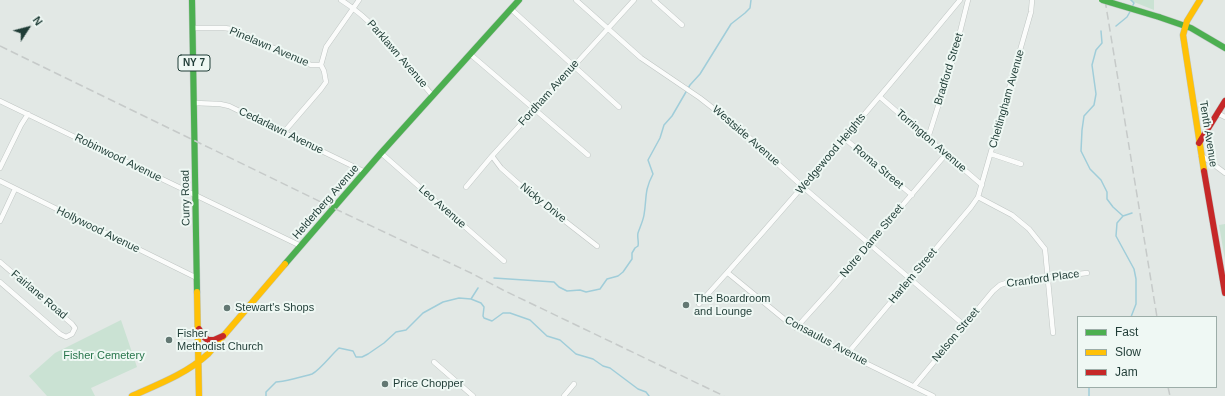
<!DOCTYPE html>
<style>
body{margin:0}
#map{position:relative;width:1225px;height:396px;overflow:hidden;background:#e2e8e5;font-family:Arial,sans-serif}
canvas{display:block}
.legend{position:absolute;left:1077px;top:316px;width:140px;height:72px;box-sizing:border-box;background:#eff8f4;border:1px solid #9cada8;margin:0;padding:5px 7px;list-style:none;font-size:12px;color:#1f3c36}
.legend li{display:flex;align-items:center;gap:8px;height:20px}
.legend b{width:20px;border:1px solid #9cada8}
.north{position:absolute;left:8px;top:8px;width:40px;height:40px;-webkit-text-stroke:3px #eff8f4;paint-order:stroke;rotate:54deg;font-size:11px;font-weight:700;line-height:16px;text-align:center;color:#1f3c36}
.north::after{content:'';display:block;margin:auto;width:14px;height:18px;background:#1f3c36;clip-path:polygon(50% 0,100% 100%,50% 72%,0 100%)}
</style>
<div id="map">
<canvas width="1225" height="396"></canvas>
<ul class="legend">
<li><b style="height:5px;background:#4caf50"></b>Fast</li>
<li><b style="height:5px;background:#ffc107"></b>Slow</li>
<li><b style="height:5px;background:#c62828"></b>Jam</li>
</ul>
<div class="north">N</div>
</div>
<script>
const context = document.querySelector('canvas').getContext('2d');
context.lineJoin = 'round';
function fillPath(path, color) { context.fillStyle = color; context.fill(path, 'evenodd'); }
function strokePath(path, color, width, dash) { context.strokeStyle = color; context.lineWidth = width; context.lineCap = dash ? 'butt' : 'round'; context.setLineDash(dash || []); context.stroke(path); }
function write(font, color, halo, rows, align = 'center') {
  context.font = font + ' Arial,sans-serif'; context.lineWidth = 4; context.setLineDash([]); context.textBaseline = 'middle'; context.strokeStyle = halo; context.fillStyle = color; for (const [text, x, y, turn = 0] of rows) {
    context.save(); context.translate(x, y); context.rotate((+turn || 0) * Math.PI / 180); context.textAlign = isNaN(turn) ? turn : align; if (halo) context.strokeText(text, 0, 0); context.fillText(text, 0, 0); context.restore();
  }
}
fillPath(new Path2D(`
 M1129,0H1154V10Z
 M1225,224V260L1219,225Z
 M121,320L137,367L91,388L95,396H47L29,376L55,353Z`), '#cae2d3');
strokePath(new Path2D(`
 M1131,0L1134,3L1132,7
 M1116,26L1127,17L1131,10
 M1101,31L1102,43L1096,50L1092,65L1096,94L1094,105L1084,116L1082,130L1081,151L1090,169L1101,180L1107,192V199L1113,207L1123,216L1117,223L1116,236L1134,269L1136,279V304L1131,317
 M1123,216L1132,213
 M494,278L554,282L559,287L567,291L580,290L586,292L600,289L607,279L618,276L623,272L632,259V253L635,248L638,246C639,242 637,237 638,233C640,227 643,221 644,215C647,197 644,191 653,174L648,160L660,138L664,125L672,116L690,85L700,74L731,24L745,13L750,8L751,0
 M471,299L481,303L484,307L483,316L484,318L492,321L503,313H510L530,320L547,336L560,340L576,354L593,359L603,366L610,368L638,389L646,392L649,396
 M1089,387V396
 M266,396V392L276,382C282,382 306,376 312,374C320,370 332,354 339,348L353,351L356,357H362L368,354L384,343L396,332L406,330L423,313L443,302L459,298L471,299L478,288`), '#a0cdd9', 1.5);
const street = new Path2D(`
 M341,0C378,23 404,62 432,95
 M576,0L641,58L700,98L741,130L803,187L964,325
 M654,0L682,25
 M511,9L619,107
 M193,28H224L232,29L311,65H321
 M470,54L588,155
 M880,97L982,185
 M0,101L301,246
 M194,103L220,104L229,106L365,172
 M1217,113L1225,117
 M284,132L321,89L326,82L324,71L321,65L326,47L359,0
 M844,138L912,195
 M928,138L954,56L968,0
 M381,153L504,261
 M991,154L1021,164
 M1201,155L1225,173
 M492,156L501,168L529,193L597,246
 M0,168L21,125L28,114
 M0,181L197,278
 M466,187L492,156L634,0
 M978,197L1012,215L1029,229L1045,249L1053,333
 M0,221L15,189
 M0,262L72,324L75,328L72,334L66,337L60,334L0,282
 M728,273L789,323L847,354L933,396
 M699,304C788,205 875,103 960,0
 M796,328L833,287L946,154
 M847,354L971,207L978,197L1031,12L1032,0
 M434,362L473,396
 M914,386L993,291L1000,285L1009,282L1087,273
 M564,396L574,384`);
const fast = new Path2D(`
 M192,0L197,292
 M1159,17L1191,28L1225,48
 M285,264L381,153L519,0`);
const slow = new Path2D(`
 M1200,0L1187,21L1183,35L1204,171
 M197,292L199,396
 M132,396C159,384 186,374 208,354L285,264`);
const jam = new Path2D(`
 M1199,143L1225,101
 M1204,171L1225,293
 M199,329L204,337L208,340H214L223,336`);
strokePath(street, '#bfc5c3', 5.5);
strokePath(fast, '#bdc6c3', 7);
strokePath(slow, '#bdc6c3', 7);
strokePath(jam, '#bdc6c3', 7);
strokePath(street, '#fbfcfb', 4.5);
strokePath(fast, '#4caf50', 6);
strokePath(slow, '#ffc107', 6);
strokePath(jam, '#c62828', 6);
strokePath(new Path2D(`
 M1105,0L1157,317
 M0,46L327,205L471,273L503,290L724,396
 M1168,387L1170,396`), '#c6cac9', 1.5, [8, 4]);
const fastBridge = new Path2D(`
 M1102,0L1159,17`);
strokePath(fastBridge, '#bdc6c3', 7, []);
strokePath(fastBridge, '#4caf50', 6);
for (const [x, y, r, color] of [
 [686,305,4,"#637873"],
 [227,308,4,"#637873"],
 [169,340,4,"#637873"],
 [385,384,4,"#637873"]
]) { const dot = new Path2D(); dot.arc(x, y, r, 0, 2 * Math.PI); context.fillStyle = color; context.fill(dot); strokePath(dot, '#eff8f4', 1.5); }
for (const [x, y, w] of [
 [194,63,32]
]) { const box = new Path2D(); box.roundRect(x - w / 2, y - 8, w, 16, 3); context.fillStyle = '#eff8f4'; context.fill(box); strokePath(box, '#1f3c36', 1); }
write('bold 10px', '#1f3c36', null, [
 ["NY 7",194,63]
]);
write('11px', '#1f3c36', '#eff8f4', [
 ["Pinelawn Avenue",269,47,23],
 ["Parklawn Avenue",397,54,49],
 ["Bradford Street",949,69,-73],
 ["Fordham Avenue",549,93,-48],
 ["Cheltingham Avenue",1007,99,-74],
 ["Cedarlawn Avenue",281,131,26],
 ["Tenth Avenue",1208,134,81],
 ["Westside Avenue",746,136,41],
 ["Torrington Avenue",931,141,41],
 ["Wedgewood Heights",831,154,-50],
 ["Robinwood Avenue",118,158,26],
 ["Roma Street",878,167,40],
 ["Curry Road",186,198,-91],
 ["Helderberg Avenue",326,202,-49],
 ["Nicky Drive",543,203,39],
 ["Leo Avenue",442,207,41],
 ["Hollywood Avenue",98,230,26],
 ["Notre Dame Street",872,241,-50],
 ["Harlem Street",913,276,-50],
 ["Cranford Place",1043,279,-8],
 ["Fairlane Road",39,295,40],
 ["Nelson Street",956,335,-50],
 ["Consaulus Avenue",826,341,28]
]);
write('11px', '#1f3c36', '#eff8f4', [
 ["The Boardroom",694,299],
 ["and Lounge",694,312],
 ["Stewart's Shops",235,308],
 ["Fisher",177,334],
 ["Methodist Church",177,347],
 ["Price Chopper",393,384]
], 'left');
write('11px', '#27754b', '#eff8f4', [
 ["Fisher Cemetery",104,356]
]);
</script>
